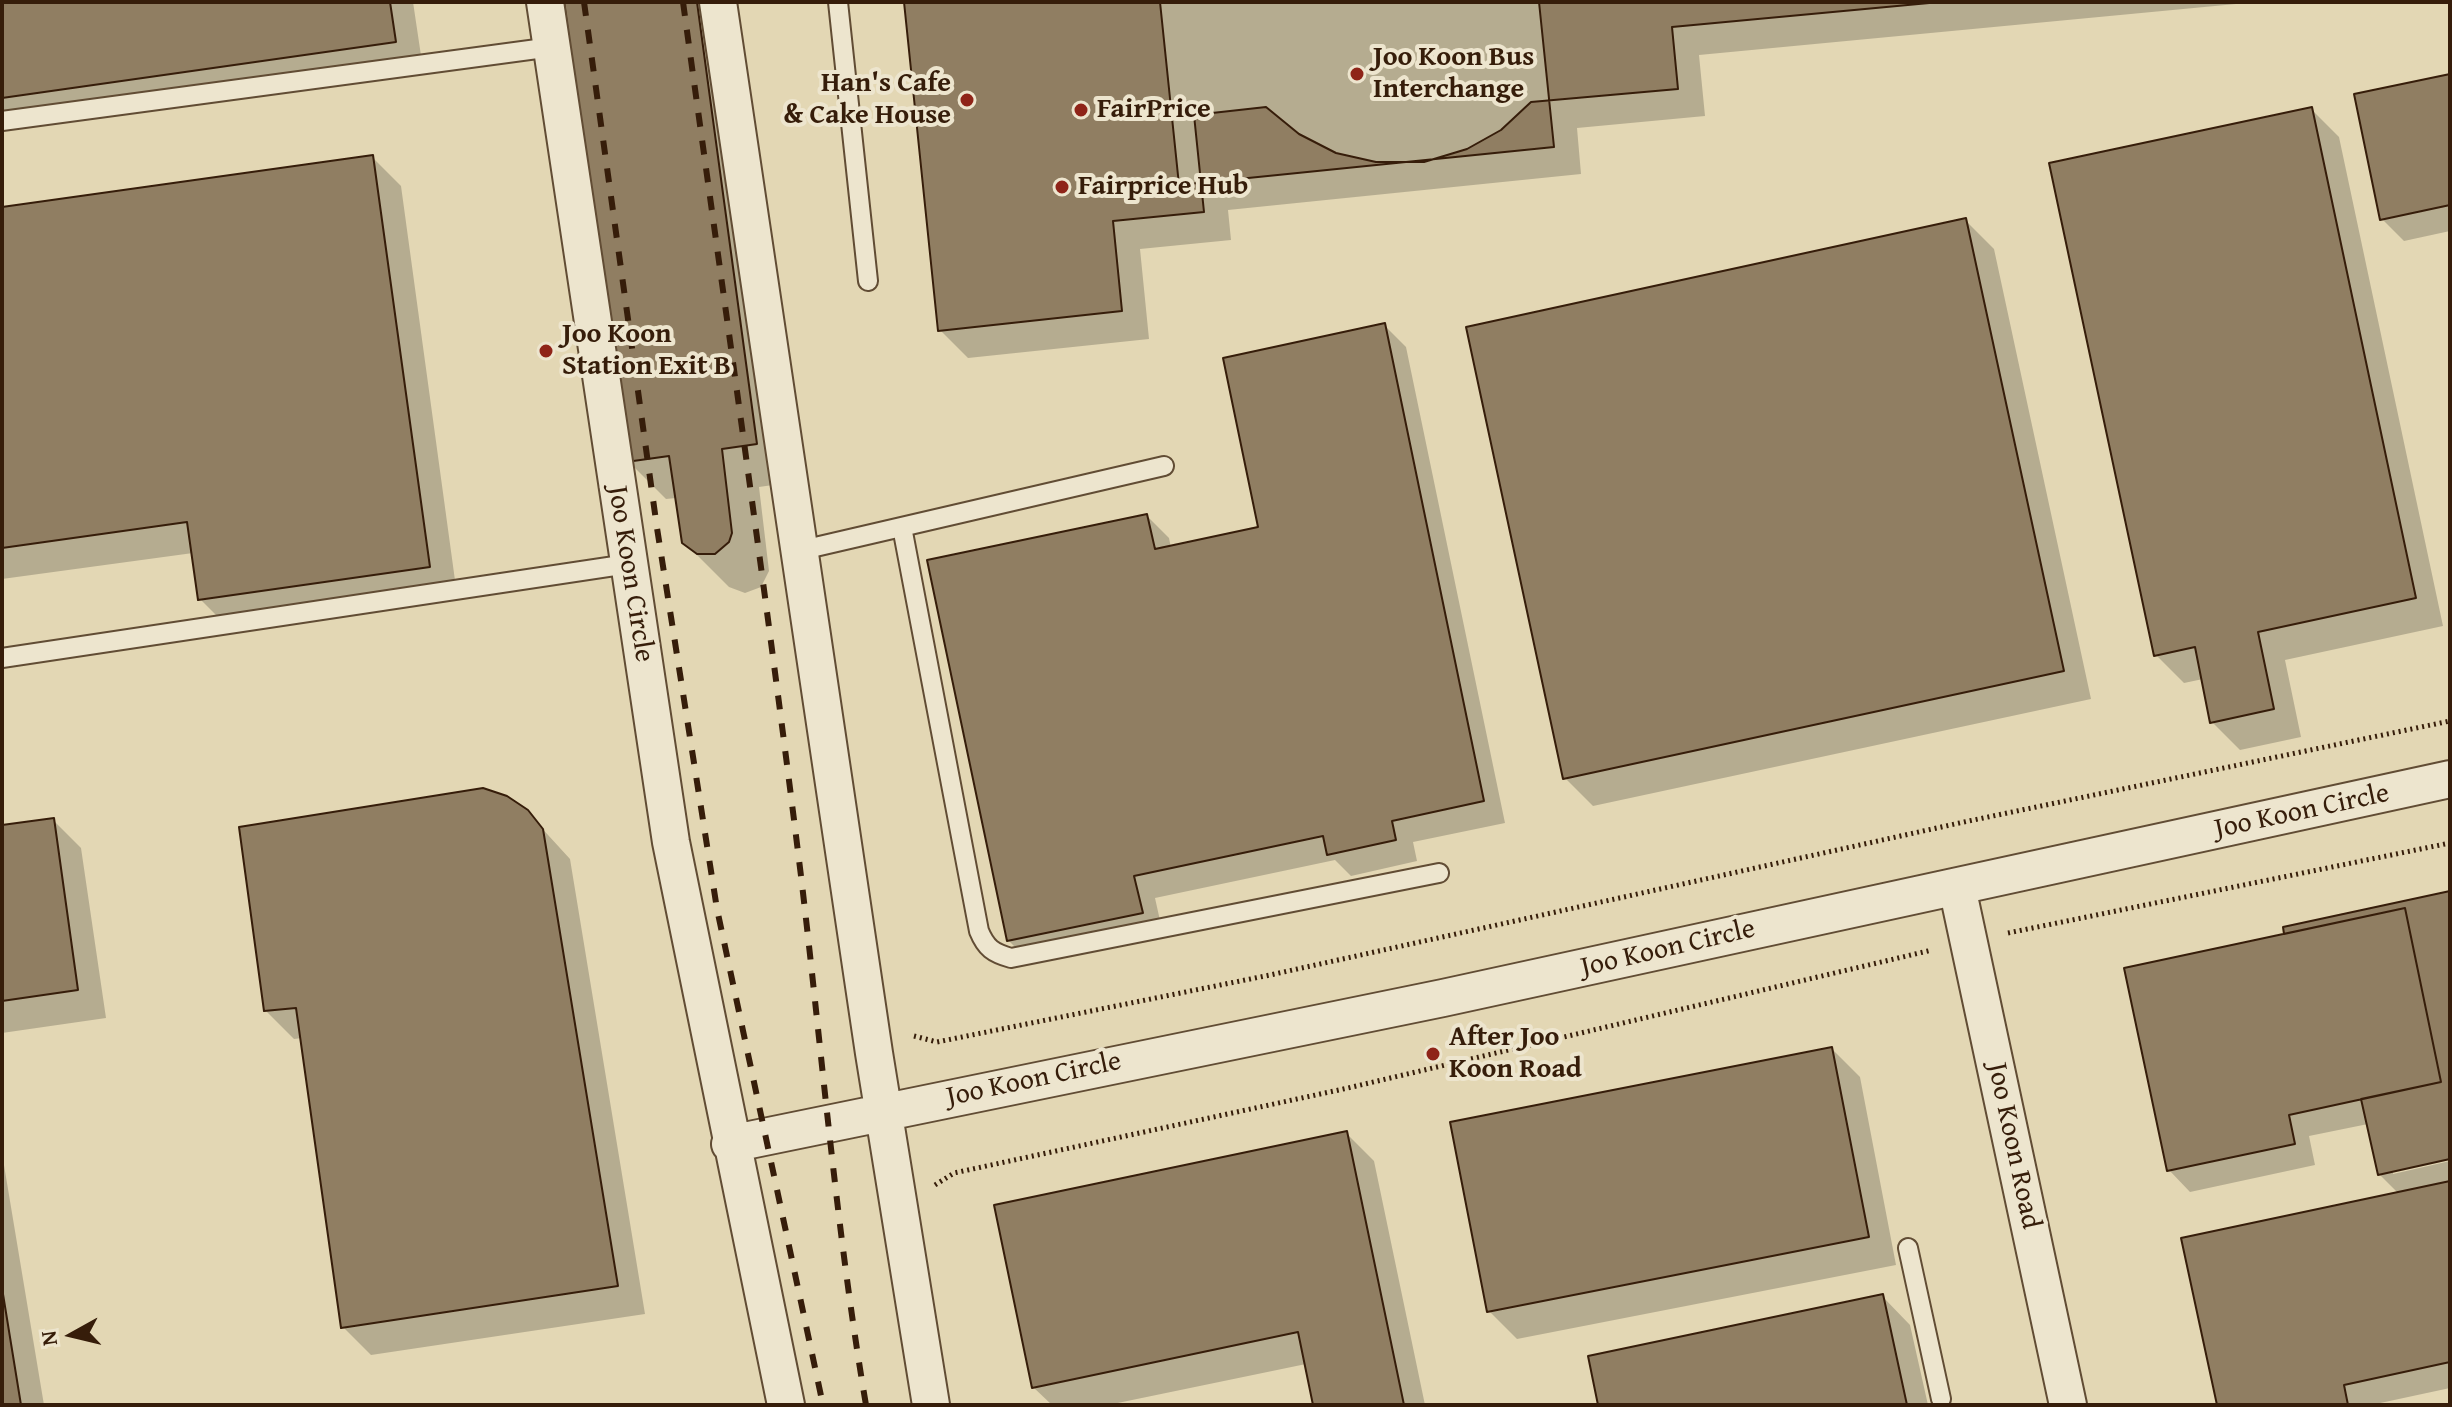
<!DOCTYPE html>
<style>
body{margin:0}
#map{position:relative;width:2452px;height:1407px;overflow:hidden;background:#e3d7b4;font-family:"Gentium Book Plus",serif}
canvas{display:block}
.frame{position:absolute;inset:0;border:4px solid #361d0a;pointer-events:none}
.north{position:absolute;left:32px;top:1295px;width:80px;height:80px;-webkit-text-stroke:6px #ede5ce;paint-order:stroke;rotate:262deg;font-size:22px;font-weight:700;line-height:32px;text-align:center;color:#361d0a}
.north::after{content:'';display:block;margin:auto;width:28px;height:36px;background:#361d0a;clip-path:polygon(50% 0,100% 100%,50% 72%,0 100%)}
</style>
<div id="map">
<canvas width="2452" height="1407"></canvas>
<div class="frame"></div>
<div class="north">N</div>
</div>
<script>
const context = document.querySelector('canvas').getContext('2d');
context.lineJoin = 'round';
function fillPath(path, color) { context.fillStyle = color; context.fill(path, 'evenodd'); }
function strokePath(path, color, width, dash) { context.strokeStyle = color; context.lineWidth = width; context.lineCap = dash ? 'butt' : 'round'; context.setLineDash(dash || []); context.stroke(path); }
function write(font, color, halo, rows, align = 'center') {
  context.font = font + ' "Gentium Book Plus",serif'; context.lineWidth = 8; context.setLineDash([]); context.textBaseline = 'middle'; context.strokeStyle = halo; context.fillStyle = color; for (const [text, x, y, turn = 0] of rows) {
    context.save(); context.translate(x, y); context.rotate((+turn || 0) * Math.PI / 180); context.textAlign = isNaN(turn) ? turn : align; if (halo) context.strokeText(text, 0, 0); context.fillText(text, 0, 0); context.restore();
  }
}
fillPath(new Path2D(`
 M2,2H413L423,69L2,129Z
 M566,2H729L794,482L759,487L769,571L761,587L745,593L729,587L690,548L676,498L666,499L628,461Z
 M906,2H2257L1699,55L1705,116L1577,128L1581,174L1228,210L1231,240L1140,249L1149,339L968,358L940,330Z
 M2450,76V231L2404,241L2382,219Z
 M2311,109L2339,137L2443,626L2285,660L2301,737L2240,750L2212,722L2203,679L2184,683L2156,655Z
 M372,157L401,186L457,595L228,627L200,599L193,553L2,579V209Z
 M1965,220L1994,249L2091,699L1593,806L1565,778Z
 M1384,325L1406,347L1505,823L1413,842L1417,861L1351,876L1335,860L1155,898L1163,934L1030,962L1008,940L1147,516L1169,538L1171,548L1260,529Z
 M527,812L570,859L645,1314L371,1355L343,1327L302,1038L294,1039L266,1011Z
 M53,820L81,848L106,1018L2,1033V827Z
 M2450,893V1157L2393,1170V1174L2450,1161V1388L2371,1405H2219L2399,1194L2379,1174L2368,1124L2309,1136L2315,1165L2190,1192L2169,1170L2287,936Z
 M1832,1049L1860,1077L1896,1265L1517,1339L1489,1311Z
 M1346,1133L1374,1161L1425,1405H1315L1306,1364L1108,1405H1052L1033,1387Z
 M2,1153L44,1405H2Z
 M1882,1296L1910,1325L1928,1405H1600Z`), '#0003');
const building = new Path2D(`
 M2,2H390L396,42L2,98Z
 M564,2H697L757,444L722,449L732,533L729,542L715,554H697L682,543L669,456L626,462Z
 M904,2H1940L1672,27L1678,89L1531,102L1501,130L1467,149L1424,162H1376L1336,153L1299,134L1266,107L1194,115L1204,212L1113,221L1122,311L938,331Z
 M1160,2H1539L1554,147L1179,185Z
 M2450,74V205L2380,220L2354,94Z
 M2312,107L2416,598L2258,632L2274,709L2210,723L2195,647L2154,656L2049,163Z
 M373,155L430,567L198,600L187,522L2,548V207Z
 M1966,218L2064,671L1563,779L1466,327Z
 M1385,323L1484,801L1392,821L1396,840L1327,855L1323,836L1134,876L1143,913L1007,941L927,560L1147,514L1155,549L1258,527L1223,358Z
 M483,788L507,796L528,810L543,829L618,1286L341,1328L296,1008L264,1011L239,827Z
 M54,818L78,990L2,1001V825Z
 M2450,891V1159L2378,1175L2361,1099L2441,1082L2405,908L2284,934L2283,927Z
 M2405,908L2441,1082L2289,1115L2295,1144L2167,1171L2124,968Z
 M1832,1047L1869,1237L1487,1312L1450,1122Z
 M1347,1131L1404,1405H1313L1298,1332L1032,1388L994,1205Z
 M2450,1181V1362L2344,1385L2348,1405H2217L2181,1238Z
 M2,1288L21,1405H2Z
 M1883,1294L1907,1405H1598L1588,1356Z`);
fillPath(building, '#907e62');
strokePath(building, '#361d0a', 2);
const lane = new Path2D(`
 M838,2L868,281
 M2,121L552,47
 M902,527L979,931C986,948 993,953 1011,958L1439,873
 M798,551L1164,466
 M2,658L628,564
 M1908,1248L1941,1399`);
const street = new Path2D(`
 M545,2L671,842L786,1405
 M718,2L874,1053L931,1405
 M1957,887L2068,1405
 M730,1144L1443,998L2450,779`);
strokePath(lane, '#614c34', 22);
strokePath(street, '#614c34', 40);
strokePath(new Path2D(`
 M2008,933L2450,843
 M914,1036L937,1042L1270,975L1964,822L2450,721
 M935,1185L954,1173L1348,1088L1932,950`), '#361d0a', 5, [2, 4]);
strokePath(lane, '#ede5ce', 18);
strokePath(street, '#ede5ce', 36);
strokePath(new Path2D(`
 M584,2L657,528L717,909L823,1405
 M683,2C723,293 765,584 801,876C822,1052 836,1229 866,1405`), '#361d0a', 6, [14, 14]);
for (const [x, y, r, color] of [
 [1357,74,8,"#8f2418"],
 [967,100,8,"#8f2418"],
 [1081,110,8,"#8f2418"],
 [1062,187,8,"#8f2418"],
 [546,351,8,"#8f2418"],
 [1433,1054,8,"#8f2418"]
]) { const dot = new Path2D(); dot.arc(x, y, r, 0, 2 * Math.PI); context.fillStyle = color; context.fill(dot); strokePath(dot, '#ede5ce', 3); }
write('bold 28px', '#361d0a', '#ede5ce', [
 ["Joo Koon Bus",1373,58],
 ["Interchange",1373,90],
 ["Han's Cafe",951,84,"right"],
 ["& Cake House",951,116,"right"],
 ["FairPrice",1097,110],
 ["Fairprice Hub",1078,187],
 ["Joo Koon",562,335],
 ["Station Exit B",562,367],
 ["After Joo",1449,1038],
 ["Koon Road",1449,1070]
], 'left');
write('28px', '#361d0a', '#ede5ce', [
 ["Joo Koon Circle",630,574,81],
 ["Joo Koon Circle",2302,812,-12],
 ["Joo Koon Circle",1668,949,-13],
 ["Joo Koon Circle",1034,1080,-12],
 ["Joo Koon Road",2013,1146,78]
]);
</script>
